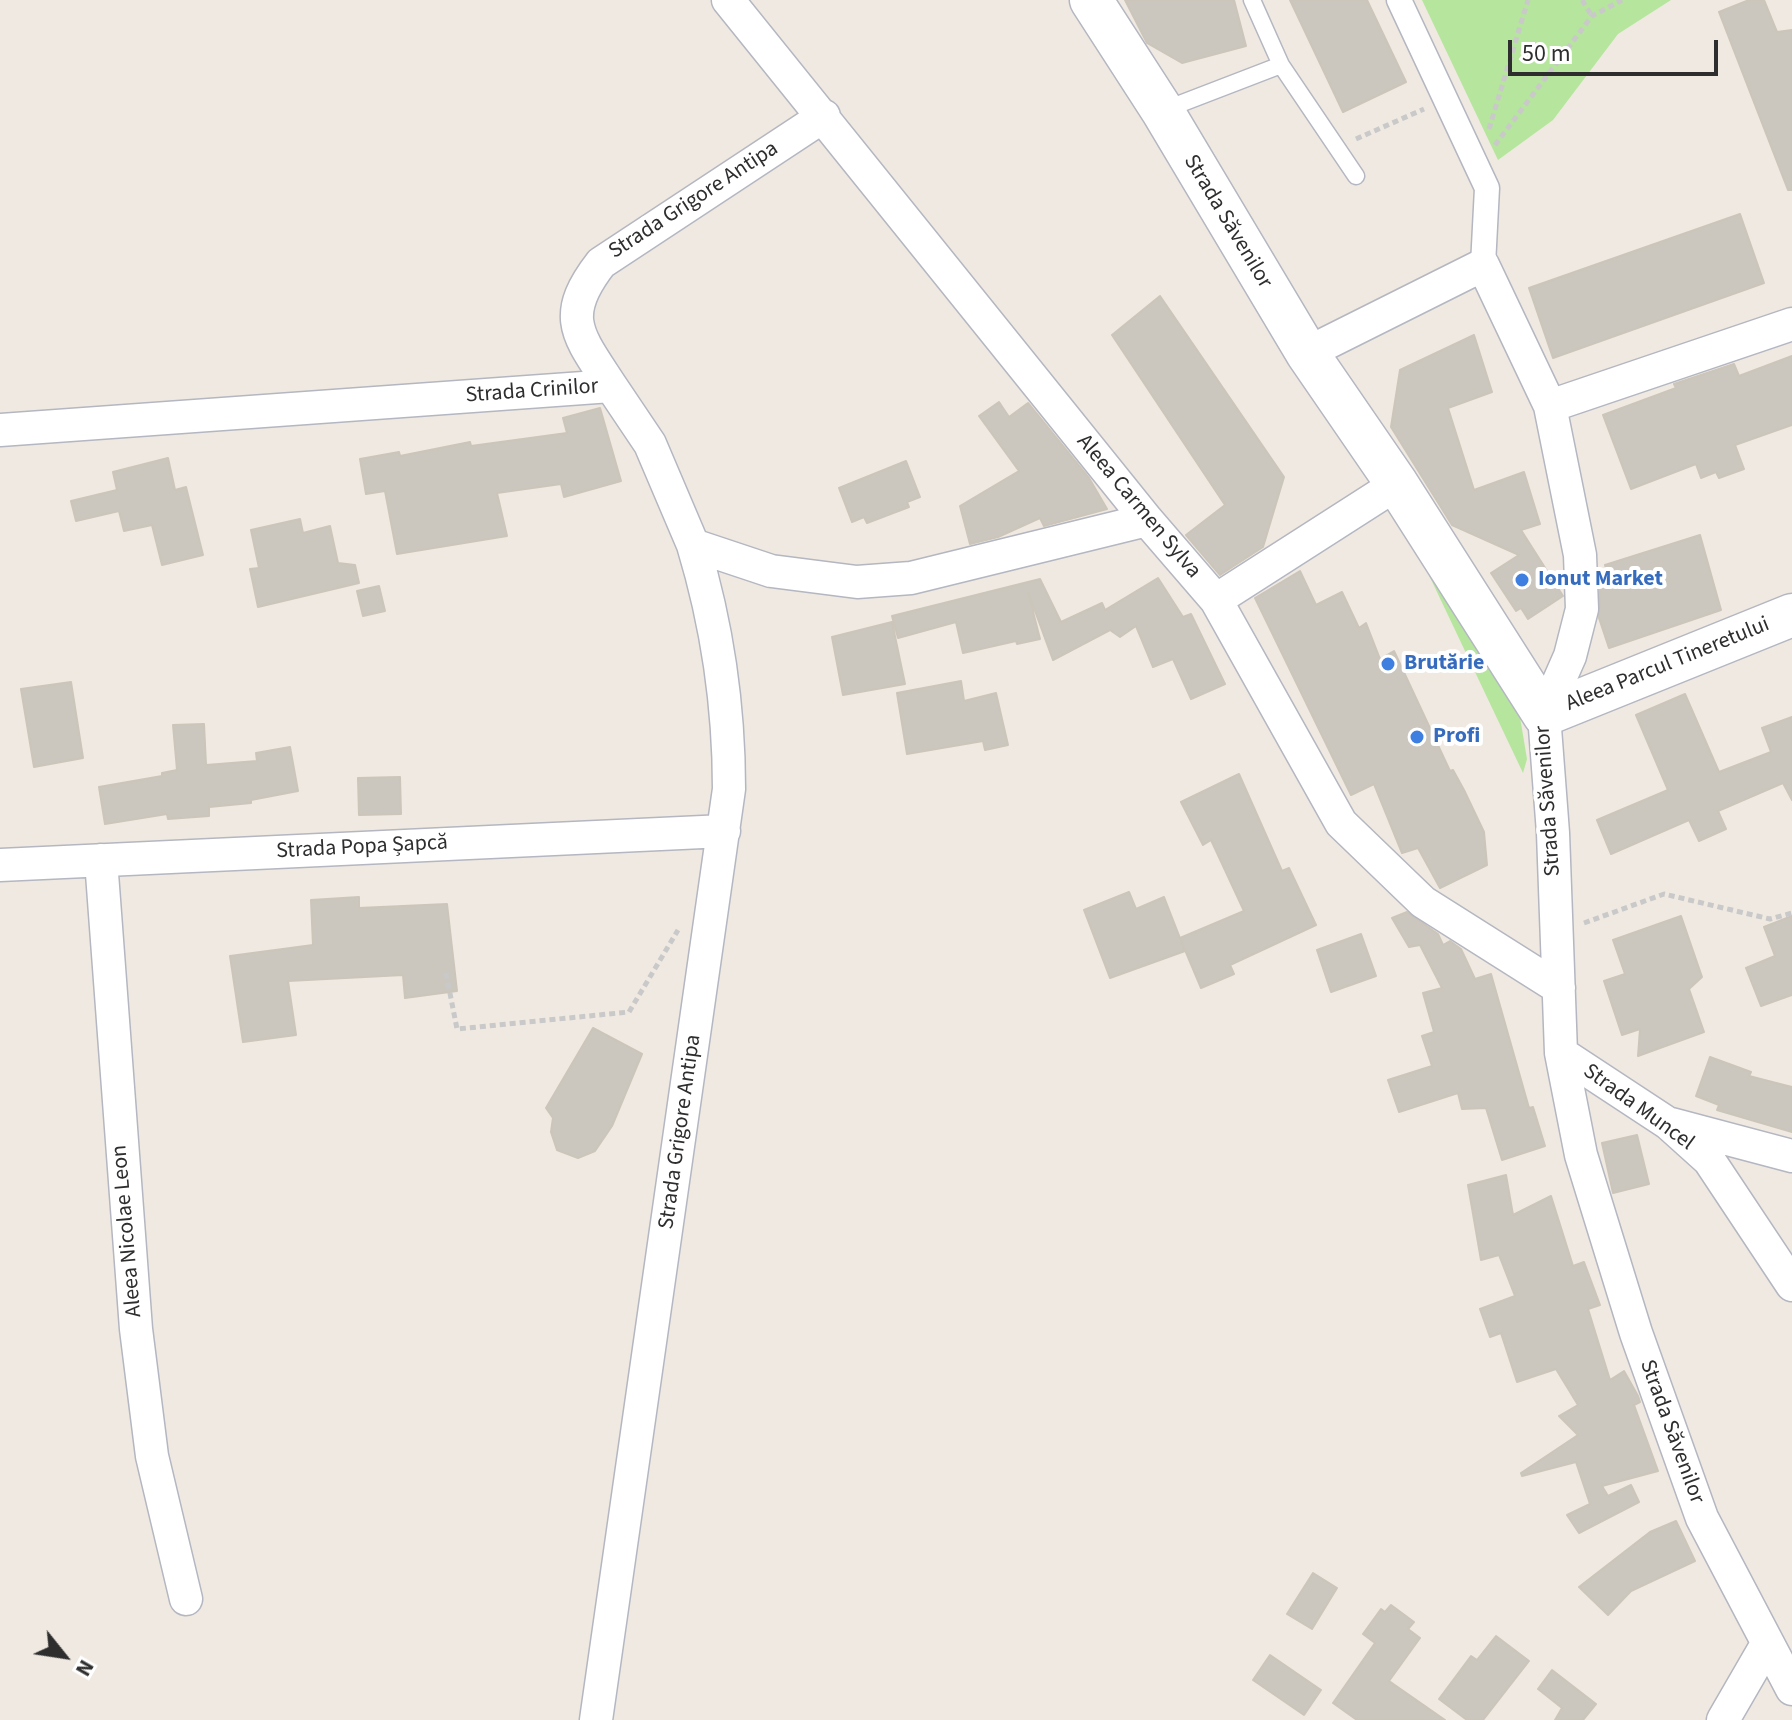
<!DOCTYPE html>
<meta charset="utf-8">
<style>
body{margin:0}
#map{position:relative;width:1792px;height:1720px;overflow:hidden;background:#efe9e1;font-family:"Source Sans 3",sans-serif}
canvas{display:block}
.north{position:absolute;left:24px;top:1616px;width:80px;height:80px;-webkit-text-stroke:6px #fff;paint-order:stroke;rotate:120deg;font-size:22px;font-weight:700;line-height:32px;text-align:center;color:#2e2e2e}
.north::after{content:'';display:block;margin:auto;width:28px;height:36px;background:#2e2e2e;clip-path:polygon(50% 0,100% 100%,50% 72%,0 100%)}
.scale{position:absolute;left:1508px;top:40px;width:210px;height:36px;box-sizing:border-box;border:4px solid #2e2e2e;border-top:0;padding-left:10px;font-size:24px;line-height:28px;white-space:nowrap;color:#2e2e2e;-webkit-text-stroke:6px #fff;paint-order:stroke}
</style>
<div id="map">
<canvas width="1792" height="1720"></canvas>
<div class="north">N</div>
<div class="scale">50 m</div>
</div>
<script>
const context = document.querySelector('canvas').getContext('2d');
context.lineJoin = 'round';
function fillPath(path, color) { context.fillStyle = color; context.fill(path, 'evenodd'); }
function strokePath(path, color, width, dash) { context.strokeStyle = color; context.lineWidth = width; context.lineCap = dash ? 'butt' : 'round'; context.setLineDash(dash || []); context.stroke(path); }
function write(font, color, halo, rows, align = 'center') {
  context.font = font + ' "Source Sans 3",sans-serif'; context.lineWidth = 8; context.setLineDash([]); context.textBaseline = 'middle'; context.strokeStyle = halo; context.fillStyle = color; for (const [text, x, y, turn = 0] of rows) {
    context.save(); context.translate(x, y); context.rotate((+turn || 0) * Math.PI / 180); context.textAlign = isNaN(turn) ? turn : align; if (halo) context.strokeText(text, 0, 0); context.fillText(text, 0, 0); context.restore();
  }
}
fillPath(new Path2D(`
 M1422,0H1671L1618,34L1553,120L1498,160Z
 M1418,552L1517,699L1527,759L1523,773Z`), '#b6e59e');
const building = new Path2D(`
 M1125,0H1234L1246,46L1182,63L1147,43Z
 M1290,0H1367L1406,82L1343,112Z
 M1749,0H1764L1777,32L1792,30V190H1788L1719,12Z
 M1740,214L1764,283L1553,358L1529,288Z
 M1160,296L1284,477L1263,547L1220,575L1186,535L1225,505L1112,335Z
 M1474,335L1492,392L1448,408L1474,490L1524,472L1540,524L1521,530L1563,596L1528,619L1521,608L1516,611L1491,573L1519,555L1452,525L1391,427L1400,370Z
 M1792,356V425L1735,445L1744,469L1719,478L1716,472L1701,478L1696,464L1631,489L1603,415L1676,388L1674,384L1734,364L1739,376Z
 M999,402L1009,417L1028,403L1089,478L1107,509L1044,526L1040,518L998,537L970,544L960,506L1019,471L979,416Z
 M600,408L621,481L564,497L561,484L497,493L507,536L397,554L385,491L366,494L360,459L399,452L400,456L470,442L471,446L567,433L563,418Z
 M168,458L175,490L186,487L203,555L162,565L152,525L124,531L119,511L76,521L71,501L117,490L113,472Z
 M906,461L920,497L907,502L909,507L867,523L864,517L852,522L839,488Z
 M300,519L303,533L330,526L338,563L355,565L359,583L258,607L250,569L259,568L251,530Z
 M1700,535L1721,610L1609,648L1599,618L1600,576L1607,573L1605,565Z
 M1300,571L1316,605L1342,592L1359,628L1366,623L1380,659L1394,651L1450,771L1453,770L1464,790L1484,832L1487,865L1440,888L1418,848L1402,853L1374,784L1351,795L1255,598Z
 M1158,578L1183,617L1191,614L1225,684L1191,699L1173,659L1153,667L1136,626L1120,637L1110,630L1053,660L1028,592L1040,639L1017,644L1016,641L963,653L956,622L898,638L892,616L1040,579L1061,622L1102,603L1105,610Z
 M379,586L385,611L363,616L357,591Z
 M892,622L905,684L843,695L832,637Z
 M961,681L964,701L996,693L1008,745L985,750L983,741L907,754L897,693Z
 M71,682L83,758L34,767L21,689Z
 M1685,694L1719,772L1771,752L1762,728L1792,717V800L1783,783L1718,811L1726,829L1699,841L1689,820L1611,854L1597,820L1668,790L1636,715Z
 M204,724L206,765L257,761L256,753L290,747L298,791L251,800V803L209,807V816L168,819L167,814L105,824L99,787L162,776V773L177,770L173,725Z
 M1239,774L1282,871L1289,868L1316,925L1230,965L1234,974L1201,988L1180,938L1244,911L1211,840L1203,845L1181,802Z
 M400,777L401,814L359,815L358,778Z
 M1129,892L1136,909L1164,897L1185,951L1110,978L1084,910Z
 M359,897V908L447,904L457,991L405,998L403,975L288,981L296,1035L243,1042L230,956L313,945L311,900Z
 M1407,912L1438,934L1443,945L1450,941L1461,949L1475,979L1491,974L1529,1108L1533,1107L1545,1146L1502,1160L1486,1108L1462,1109L1458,1093L1399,1112L1388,1080L1432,1066L1422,1036L1434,1032L1423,993L1442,988L1420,945L1409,947L1392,918Z
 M1681,916L1702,977L1689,989L1704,1032L1638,1056L1640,1029L1622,1035L1604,981L1625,974L1613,940Z
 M1792,916V995L1761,1006L1746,968L1775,956L1764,927Z
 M1361,934L1376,976L1331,992L1317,950Z
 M593,1028L642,1054L612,1126L595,1151L578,1158L557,1150L551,1132L553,1118L546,1108Z
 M1710,1057L1751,1072L1749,1076L1792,1087V1132L1717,1110L1719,1105L1696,1096Z
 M1637,1135L1649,1184L1613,1193L1602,1143Z
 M1506,1175L1513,1215L1551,1196L1573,1266L1584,1262L1600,1305L1588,1309L1610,1380L1624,1371L1638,1396L1640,1402L1634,1405L1658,1471L1602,1486L1608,1496L1631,1485L1639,1502L1579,1533L1567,1515L1590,1504L1576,1462L1522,1476L1521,1473L1578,1435L1559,1416L1578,1405L1556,1369L1517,1382L1501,1333L1490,1337L1480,1309L1515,1296L1499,1255L1481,1260L1468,1185Z
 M1676,1521L1695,1561L1631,1591L1608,1615L1579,1587L1650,1532Z
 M1313,1573L1337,1588L1312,1629L1287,1614Z
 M1391,1605L1414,1622L1408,1629L1420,1638L1389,1681L1445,1720H1357L1333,1703L1375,1643L1363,1634L1381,1609L1385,1612Z
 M1496,1636L1529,1661L1483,1720H1467L1439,1699L1471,1656L1477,1660Z
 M1270,1655L1321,1690L1304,1715L1253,1680Z
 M1552,1670L1596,1704L1583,1720H1555L1562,1708L1538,1689Z`);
fillPath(building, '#cbc7bf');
strokePath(building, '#cbc5ba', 2);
const service = new Path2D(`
 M1252,0L1281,65L1356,176
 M1164,110L1281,65`);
const pedestrian = new Path2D(`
 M1399,0L1487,188L1483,265`);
const minor = new Path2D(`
 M728,0L1147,520L1216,600L1341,823L1423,902L1559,988
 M1307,353L1483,265L1550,406L1580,555L1582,609L1570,656L1544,715L1553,833L1561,1053L1581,1155L1636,1333L1702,1518L1792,1689
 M611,386C578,335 559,317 601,263L824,116
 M1550,406L1792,324
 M0,430L611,386L650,444L693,545L771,571L857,582L911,578L1147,520
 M1216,600L1397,484
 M101,860L136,1329L152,1456L186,1599
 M0,865L724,831
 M1561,1053L1669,1124L1709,1160L1792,1285
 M1671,1124L1792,1156
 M596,1720L729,789C729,707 717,624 693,545
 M1723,1720L1767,1644`);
const tertiary = new Path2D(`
 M1091,0L1162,110L1307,353L1397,484L1544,715L1792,615`);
strokePath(service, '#b4b7c1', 19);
strokePath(pedestrian, '#b4b7c1', 27);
strokePath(minor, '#b4b7c1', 35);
strokePath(tertiary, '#b4b7c1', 45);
strokePath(new Path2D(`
 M1582,0L1592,16
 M1489,129L1528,0
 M1356,139L1424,109
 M1495,145L1592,16L1622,0
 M1584,923L1664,894L1770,919L1792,913
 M446,973L457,1029L629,1012L678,930`), '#c9c9c9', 5, [6, 4]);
strokePath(service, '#fff', 16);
strokePath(pedestrian, '#fff', 24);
strokePath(minor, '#fff', 32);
strokePath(tertiary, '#fff', 42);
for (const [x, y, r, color] of [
 [1522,580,8,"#3f7fe0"],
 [1388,664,8,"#3f7fe0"],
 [1417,737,8,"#3f7fe0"]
]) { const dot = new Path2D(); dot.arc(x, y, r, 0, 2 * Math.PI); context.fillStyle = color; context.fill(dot); strokePath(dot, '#fff', 3); }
write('22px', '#2e2e2e', '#fff', [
 ["Strada Grigore Antipa",694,201,-33],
 ["Strada Săvenilor",1227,222,59],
 ["Strada Crinilor",532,392,-4],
 ["Aleea Carmen Sylva",1138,507,50],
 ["Aleea Parcul Tineretului",1668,665,-22],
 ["Strada Săvenilor",1549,801,-94],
 ["Strada Popa Șapcă",362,848,-3],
 ["Strada Muncel",1638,1108,36],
 ["Strada Grigore Antipa",681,1132,-82],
 ["Aleea Nicolae Leon",128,1231,-95],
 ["Strada Săvenilor",1671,1432,70]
]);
write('bold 22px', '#366cbe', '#fff', [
 ["Ionut Market",1538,580],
 ["Brutărie",1404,664],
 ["Profi",1433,737]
], 'left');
</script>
